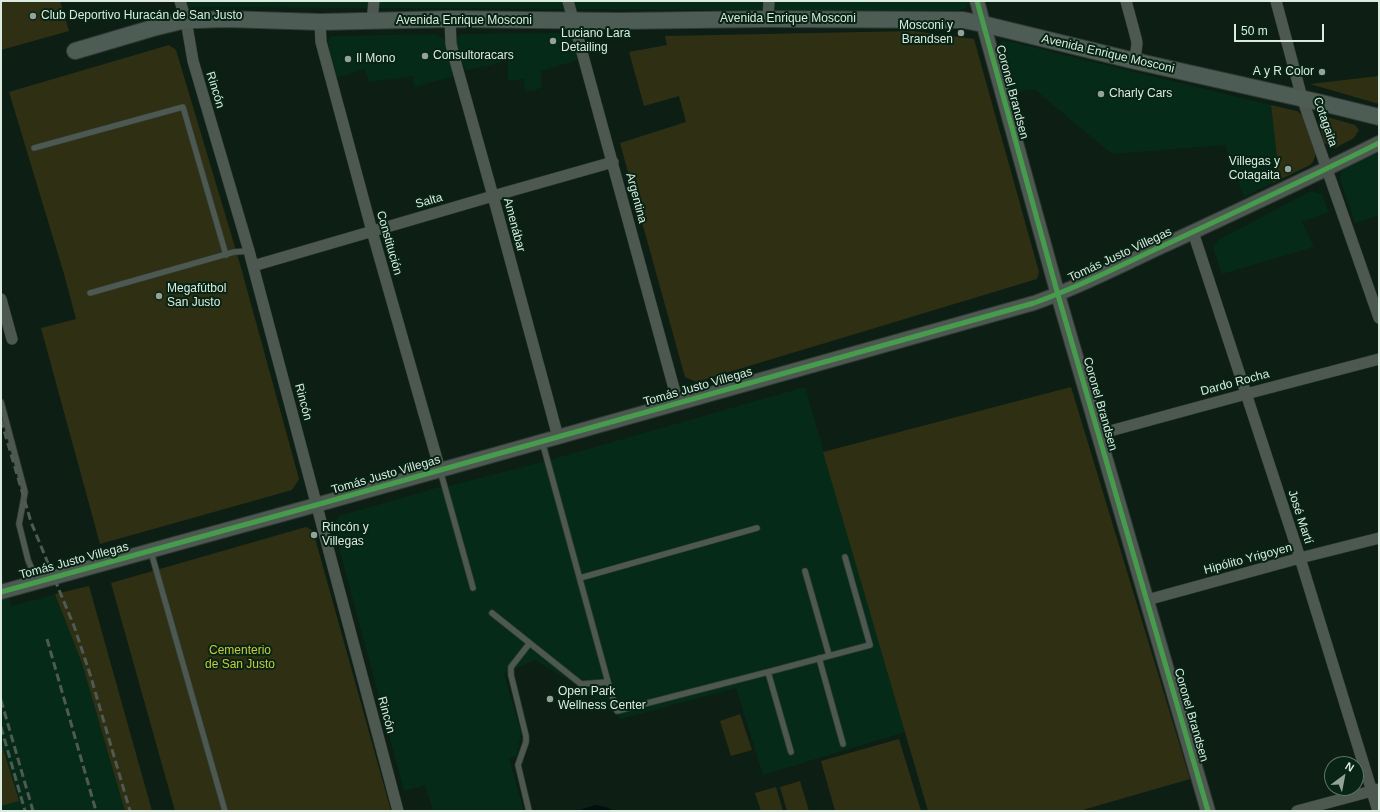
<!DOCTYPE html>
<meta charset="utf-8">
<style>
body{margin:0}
#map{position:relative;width:1380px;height:812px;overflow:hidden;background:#0d1e15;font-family:Helvetica,sans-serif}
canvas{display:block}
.frame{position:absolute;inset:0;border:2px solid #dbebe0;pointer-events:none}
.north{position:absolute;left:1324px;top:756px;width:40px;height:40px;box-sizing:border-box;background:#072414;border:1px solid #5c7466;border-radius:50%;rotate:32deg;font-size:11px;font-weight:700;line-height:16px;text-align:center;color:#dbebe0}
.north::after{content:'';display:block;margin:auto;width:14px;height:18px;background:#93a399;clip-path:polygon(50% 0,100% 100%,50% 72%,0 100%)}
.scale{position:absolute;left:1234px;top:24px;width:90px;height:18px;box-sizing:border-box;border:2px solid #dbebe0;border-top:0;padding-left:5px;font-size:12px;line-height:14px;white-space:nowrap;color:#dbebe0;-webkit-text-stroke:3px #072414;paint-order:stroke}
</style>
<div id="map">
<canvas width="1380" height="812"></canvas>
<div class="frame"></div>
<div class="north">N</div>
<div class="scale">50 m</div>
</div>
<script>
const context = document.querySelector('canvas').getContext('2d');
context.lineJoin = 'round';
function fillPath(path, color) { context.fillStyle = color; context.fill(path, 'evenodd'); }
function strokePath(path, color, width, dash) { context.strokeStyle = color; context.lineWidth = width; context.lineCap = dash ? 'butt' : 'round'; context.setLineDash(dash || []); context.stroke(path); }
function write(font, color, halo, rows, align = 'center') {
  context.font = font + ' Helvetica,sans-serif'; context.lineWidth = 4; context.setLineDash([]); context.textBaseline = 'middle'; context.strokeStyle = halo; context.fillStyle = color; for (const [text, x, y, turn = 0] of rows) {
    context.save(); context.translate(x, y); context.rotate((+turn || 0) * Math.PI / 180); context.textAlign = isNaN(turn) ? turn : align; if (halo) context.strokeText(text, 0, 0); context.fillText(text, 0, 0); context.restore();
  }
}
fillPath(new Path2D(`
 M183,1H968L967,7L960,11L189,7L184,4Z
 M560,33L565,34L573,39L578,60L541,71L542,88L525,92L524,79L508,81V59L495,64L465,70L456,42V38L461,34Z
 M432,34L438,35L445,41L455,76L414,87L413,76L369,82L365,69L333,79L328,42L329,38L332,36Z
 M1003,40L1271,105L1277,158L1271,174L1273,183L1244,197L1225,145L1112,154L1034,89L1008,94L995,52L997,45Z
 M1379,153V215L1355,223L1340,179L1341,173L1344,169Z
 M1311,191L1322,194L1328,212L1302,222L1314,247L1222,274L1213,248L1218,240Z
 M805,387L905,732L763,775L736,688L621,719L584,690L535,660L504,674L521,732L517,756L509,759L524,811H433L425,785L404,791L333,525L339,516L436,488L453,485L542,462Z
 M1,569L11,606L89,586L152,811H1V806L19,801L1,742Z`), '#062a18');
fillPath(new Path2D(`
 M1,1H60L69,31L1,50Z
 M913,31L974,39L1039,272L1037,279L696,382L685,377L620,143L686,122L679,96L644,106L629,52L667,45L665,36Z
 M169,45L176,50L240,264L299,479L292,490L100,544L41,328L76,319L64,274L9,92Z
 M1379,76V104L1310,84Z
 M1271,105L1297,111L1302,115L1316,153L1313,162L1310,165L1273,183L1271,174L1277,158Z
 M1327,117L1355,125L1359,130L1354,138L1335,148L1324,143L1319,122Z
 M1071,387L1190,779L1079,811H928L823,452Z
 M306,527L313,531L391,811H175L111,583Z
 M89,586L152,811H125L82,663L55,594Z
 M740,714L752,750L731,756L720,721Z
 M899,739L921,811H835L821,761Z
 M1,742L19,801L1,806Z
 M800,781L809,811H787L780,787Z
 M776,787L783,811H761L755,793Z`), '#2f3013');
fillPath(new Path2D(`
 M596,805L606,807L615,811H584L582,809Z`), '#010f10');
const service = new Path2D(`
 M34,148L183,107L226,255
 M90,293L234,252L249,251
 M1,402L25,492L19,524L28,560L37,581
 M542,441L608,682
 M440,470L473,588
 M151,552L225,811
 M805,571L829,655
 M580,578L757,528
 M492,613L581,684L608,682L617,711L768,672L870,645L845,557
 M819,658L843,744
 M768,672L791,752
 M529,811L518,765L526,742V736L511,675V667L529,644`);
const minor = new Path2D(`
 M180,1L186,20L193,61L249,251L398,811
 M568,1L678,403
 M1126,1L1136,38L1137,43L1135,61
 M1276,1L1302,98L1379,318
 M450,19L451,44L455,60L493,196L558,437
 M768,19L769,1
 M320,22L321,42L372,231L440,470
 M372,22L374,1
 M1193,232L1300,558L1378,811
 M253,266L493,196L613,162
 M1,299L12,339
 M1099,434L1246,394L1379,359
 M1147,600L1300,558L1379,538
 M1297,811L1379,789`);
const tertiary = new Path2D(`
 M977,1L1058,295L1208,811
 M1,592L316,505L1034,303C1080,287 1123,264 1167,244C1238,211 1309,178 1379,143`);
const secondary = new Path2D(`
 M75,51L153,28L186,20H197L226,19L320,22L450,19L619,21L768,19L963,20L983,24L1135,61L1318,102L1379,117`);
strokePath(service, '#2e3932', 7);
strokePath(minor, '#2e3932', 12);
strokePath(tertiary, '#2e3932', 16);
strokePath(secondary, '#2e3932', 18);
strokePath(service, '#4d5851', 5.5);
strokePath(minor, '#4d5851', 11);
strokePath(tertiary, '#4d5851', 14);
strokePath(secondary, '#4d5c55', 16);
strokePath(new Path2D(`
 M1,420L31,522L74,626L90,674L130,811
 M47,639L96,811
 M1,700L33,811
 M1,727L25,811`), '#4e5a53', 3, [8, 4]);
strokePath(new Path2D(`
 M977,1L1058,295L1208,811
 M1,592L316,505L1034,303C1080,287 1123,264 1167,244C1238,211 1309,178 1379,143`), '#469c4c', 5);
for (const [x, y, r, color] of [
 [33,16,4,"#93a399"],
 [961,33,4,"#93a399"],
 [553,41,4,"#93a399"],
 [425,56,4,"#93a399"],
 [348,59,4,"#93a399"],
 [1322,72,4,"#93a399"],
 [1101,94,4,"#93a399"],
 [1288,169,4,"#93a399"],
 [159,296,4,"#93a399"],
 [314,535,4,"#93a399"],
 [550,699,4,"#93a399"]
]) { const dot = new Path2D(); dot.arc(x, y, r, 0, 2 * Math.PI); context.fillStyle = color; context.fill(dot); strokePath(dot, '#072414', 1.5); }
write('12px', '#dbebe0', '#072414', [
 ["Club Deportivo Huracán de San Justo",41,16],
 ["Mosconi y",953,26,"right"],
 ["Brandsen",953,40,"right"],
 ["Luciano Lara",561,34],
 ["Detailing",561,48],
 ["Consultoracars",433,56],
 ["Il Mono",356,59],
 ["A y R Color",1314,72,"right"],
 ["Charly Cars",1109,94],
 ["Villegas y",1280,162,"right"],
 ["Cotagaita",1280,176,"right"],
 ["Megafútbol",167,289],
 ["San Justo",167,303],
 ["Rincón y",322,528],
 ["Villegas",322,542],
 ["Open Park",558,692],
 ["Wellness Center",558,706]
], 'left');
write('12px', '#dbebe0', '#072414', [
 ["Avenida Enrique Mosconi",788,19],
 ["Avenida Enrique Mosconi",464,21],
 ["Avenida Enrique Mosconi",1108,54,13],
 ["Rincón",215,90,73],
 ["Coronel Brandsen",1012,92,75],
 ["Cotagaita",1325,122,71],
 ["Argentina",636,198,75],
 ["Salta",429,201,-16],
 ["Amenábar",514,225,75],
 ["Constitución",389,243,74],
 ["Tomás Justo Villegas",1120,255,-25],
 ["Dardo Rocha",1235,383,-15],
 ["Tomás Justo Villegas",698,387,-16],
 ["Rincón",303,402,75],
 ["Coronel Brandsen",1100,404,74],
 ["Tomás Justo Villegas",386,475,-16],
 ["José Martí",1300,517,72],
 ["Hipólito Yrigoyen",1248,559,-15],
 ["Tomás Justo Villegas",74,561,-15],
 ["Rincón",386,715,75],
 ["Coronel Brandsen",1191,715,74]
]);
write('12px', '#cdc939', '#072414', [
 ["Cementerio",240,651],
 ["de San Justo",240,665]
]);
</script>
